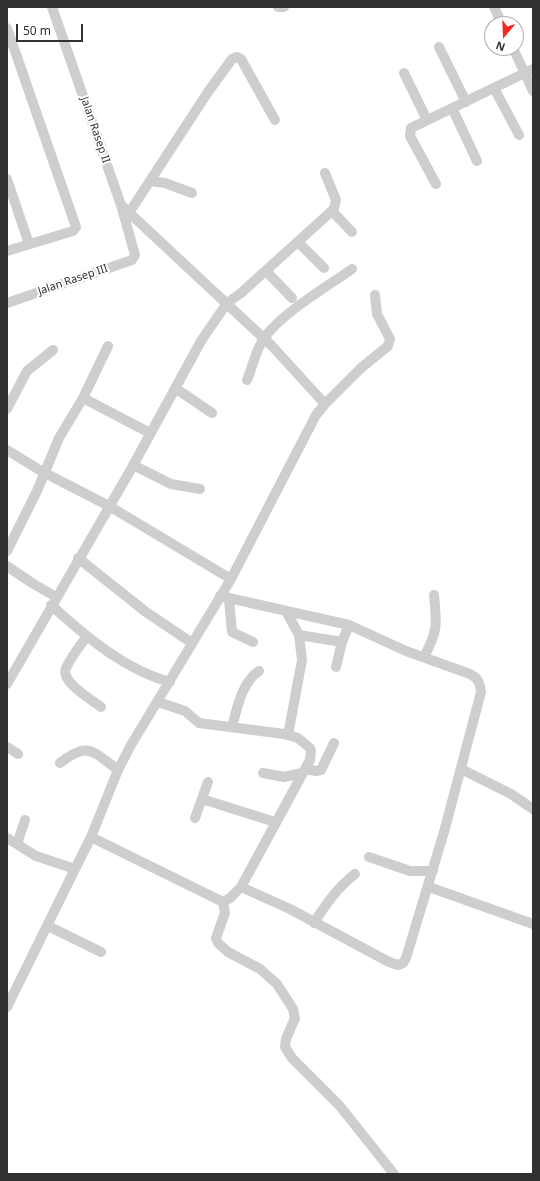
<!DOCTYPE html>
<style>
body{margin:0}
#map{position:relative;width:540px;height:1181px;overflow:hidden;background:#fff;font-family:"Noto Sans",sans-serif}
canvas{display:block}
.frame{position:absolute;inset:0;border:8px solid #313131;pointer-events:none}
.north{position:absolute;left:484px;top:16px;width:40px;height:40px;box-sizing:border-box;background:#fff;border:1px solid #adadad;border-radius:50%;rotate:199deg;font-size:11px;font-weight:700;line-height:16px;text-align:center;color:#313131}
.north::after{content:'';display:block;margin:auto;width:14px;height:18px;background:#f52826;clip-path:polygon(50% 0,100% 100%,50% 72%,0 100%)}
.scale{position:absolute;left:16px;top:24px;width:67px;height:18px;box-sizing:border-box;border:2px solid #313131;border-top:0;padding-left:5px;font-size:12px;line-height:14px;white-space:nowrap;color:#313131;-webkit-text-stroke:3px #fff;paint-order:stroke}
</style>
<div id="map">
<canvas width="540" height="1181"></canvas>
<div class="frame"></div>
<div class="north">N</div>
<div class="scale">50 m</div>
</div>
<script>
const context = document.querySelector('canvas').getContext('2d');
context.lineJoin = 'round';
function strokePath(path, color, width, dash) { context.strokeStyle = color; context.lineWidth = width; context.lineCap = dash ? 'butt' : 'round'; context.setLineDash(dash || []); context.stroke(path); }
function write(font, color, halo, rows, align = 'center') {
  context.font = font + ' "Noto Sans",sans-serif'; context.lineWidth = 4; context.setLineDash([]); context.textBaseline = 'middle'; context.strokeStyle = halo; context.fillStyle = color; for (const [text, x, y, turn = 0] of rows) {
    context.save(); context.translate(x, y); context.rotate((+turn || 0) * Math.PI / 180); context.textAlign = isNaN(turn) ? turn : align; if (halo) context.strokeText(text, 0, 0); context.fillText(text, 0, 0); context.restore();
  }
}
strokePath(new Path2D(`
 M278,7H284
 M494,7L502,24
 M7,28L76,227L73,231L7,251
 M439,47L466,102
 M513,48L533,91
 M404,73L427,120
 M494,88L519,135
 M452,108L477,161
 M7,179L29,244
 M150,181L165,183L192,193
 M436,184L410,136L411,128L533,69
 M122,206L272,346L325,404
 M332,211L352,232
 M129,213L208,92L232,59L237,57L241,59L275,120
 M298,242L324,268
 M266,271L292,298
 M7,303L132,260L135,255L121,205L52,7
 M247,380C253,366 256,348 265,337C282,313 328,286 352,269
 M175,388L212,413
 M83,398L150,433
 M7,409L27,371L53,350
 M7,450L43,472L109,506L231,579
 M133,465L171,484L200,489
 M7,551L37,491L59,438L83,398L108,346
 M78,558L146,612L192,643
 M7,566L32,583L56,597
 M229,599L232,632L253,642
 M51,605C85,636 125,670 170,682
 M286,611L299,635L342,642L349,625
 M87,636C80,646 71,657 66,668C60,682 91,699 101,707
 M424,657C438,631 437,624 434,595
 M336,667L342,642
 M7,684L130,471L201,341L227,303L241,293L334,209L336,200L325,173
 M158,702L185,711L199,723L284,734L298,738L310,748L311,751L310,760L241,887
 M232,727C237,708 242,682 259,671
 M288,735L302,660L299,635
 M7,747L18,754
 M60,763C88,741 92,751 118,770
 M305,769L316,771L321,770L334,743
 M461,769L511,794L533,809
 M263,773L284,777L302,773
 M202,799L275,822
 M195,818L208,782
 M91,837L118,770L131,745L231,579L316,415L325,404L361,368L388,346L390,339L377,314L375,295
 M7,838L36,856L75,869L91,837L223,902L230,898L241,887L290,909L389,962L398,965L403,963L406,958L444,832L481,692C480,683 478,678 470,674L406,651L349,625L220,596
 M17,844L25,820
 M369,857L410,871H433
 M429,887L533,924
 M223,902L225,913L216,938L218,943L228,952L260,969L277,984L293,1009L295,1018L286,1039L285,1047L292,1058L339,1105L394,1174
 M314,923C326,904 337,888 355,874
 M48,926L101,952
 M7,1007L75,869`), '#cecece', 10);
write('11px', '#313131', '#fff', [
 ["Jalan Rasep II",95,130,71],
 ["Jalan Rasep III",73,280,-19]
]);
</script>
